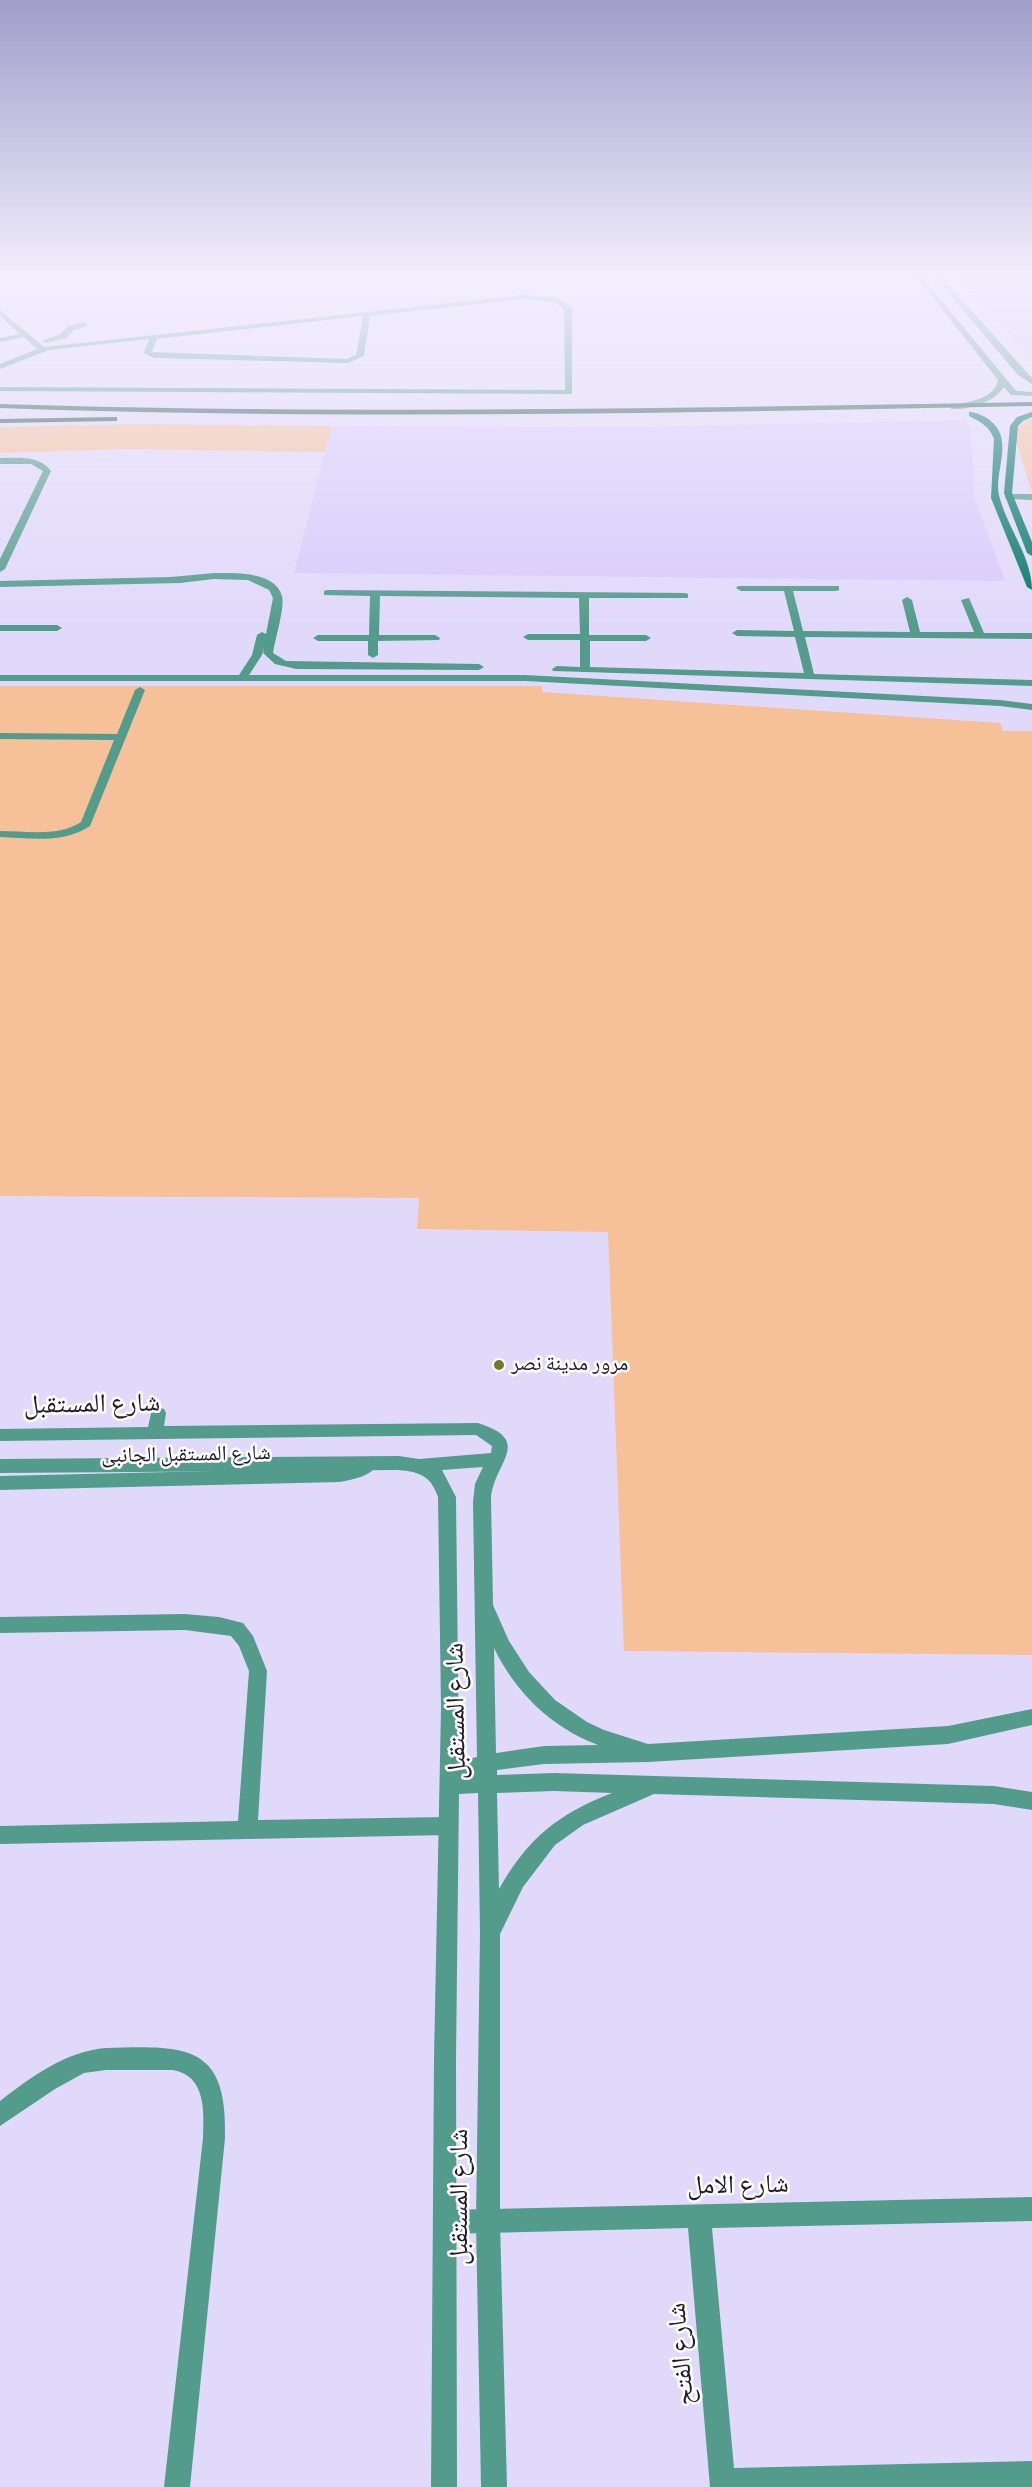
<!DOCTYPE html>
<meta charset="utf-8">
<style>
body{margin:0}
canvas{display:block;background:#e1d9fa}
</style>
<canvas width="1032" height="2487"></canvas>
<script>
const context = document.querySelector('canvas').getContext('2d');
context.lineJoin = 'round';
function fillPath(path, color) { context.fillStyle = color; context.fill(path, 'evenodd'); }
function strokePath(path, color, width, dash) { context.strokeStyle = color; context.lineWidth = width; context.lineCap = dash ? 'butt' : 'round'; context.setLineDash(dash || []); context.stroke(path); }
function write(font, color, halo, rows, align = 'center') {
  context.font = font + ' "Source Sans 3","Noto Naskh Arabic",sans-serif'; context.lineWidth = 5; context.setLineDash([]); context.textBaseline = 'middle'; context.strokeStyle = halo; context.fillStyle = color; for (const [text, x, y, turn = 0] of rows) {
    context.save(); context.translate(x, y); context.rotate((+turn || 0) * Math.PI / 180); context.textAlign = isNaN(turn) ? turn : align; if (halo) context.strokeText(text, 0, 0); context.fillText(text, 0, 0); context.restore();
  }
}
fillPath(new Path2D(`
 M961,279H1032V359Z
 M964,420L971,430L974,496L1005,581L294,573L332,426L635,427Z`), '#d8cbfb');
fillPath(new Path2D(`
 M1032,418V493L1014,434L1018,427Z
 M137,424L332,426L325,452L127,449L0,453V427Z
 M0,686H542V692L1000,723L1003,731H1032V1655L624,1651L608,1232L417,1229L419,1198L0,1196Z`), '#f6c098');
fillPath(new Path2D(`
 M524,295L559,298L572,308V394L0,391V387L565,390L564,309L554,302L524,299L370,316L364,356L348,363L154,358L144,353L149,339L49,350L0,369V364L37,349L24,337L0,342V338L20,334L0,316V310L44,347ZM363,316L356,355L347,359L152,352L157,339Z
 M85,322L88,326L74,330L66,338L46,343L42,341L60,334L68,326Z
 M0,458C18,458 39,455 51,471L5,569L0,572V559L43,471L31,464H0Z
 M214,573C235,573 275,571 282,596C285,608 275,639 273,653L286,661L479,664L484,667L479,670L296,669L275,664L263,653L264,646L262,655L249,675H525L1000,700L1032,704V710L1000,706L525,681H0V675H239L252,655L257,635L262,632L266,634L273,598L269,590L248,580L214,579L180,583L0,587V581L171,577Z
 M738,586H839V590L836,591H793L803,631L910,632L902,600L907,597L912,600L920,632H974L961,600L969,598L984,633H1032V639L805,637L814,674L1032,680V686L553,671L552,669L557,666L580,667V640H528L523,637L528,634H580L579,598L380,596L379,635H435L440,638L439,640L378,641V655L373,658L368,655V641H318L313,638L318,635H369L370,596L324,595V591L327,590L685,593L688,594V598H589V635H646L651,638L646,641H590V667L804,673L795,637L737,636L732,633L737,630L794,631L784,591H741L736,588Z
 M0,625H57L62,628L57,631H0Z
 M140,687L145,690L90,826C64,844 29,838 0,837V831C26,831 59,837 81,822L114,740L0,739V733L117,734L135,690Z
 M370,1456L376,1458L378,1463C371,1477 354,1479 340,1482L0,1490V1476L340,1468L354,1465Z
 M185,1614L219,1617L243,1623L253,1636L267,1671L258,1820L448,1817L455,1819L458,1826L455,1833L448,1835L0,1844V1826L238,1821L249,1671L239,1646L231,1636L185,1630L0,1633V1617Z
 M106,2048C185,2046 228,2043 225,2138L190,2487H164L203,2138C204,2111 206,2076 173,2070H106L84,2073L55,2089L0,2126V2101C31,2077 66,2051 106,2048Z
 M1032,2197V2221L712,2228L734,2468L1032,2461V2487H710L688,2228L445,2234L437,2230L433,2222L437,2214L445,2210Z`), '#539c8c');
fillPath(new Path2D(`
 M918,279H924L1016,391L1032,392V396L1011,395L1004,387C994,402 970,410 951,409V405C968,402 994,400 998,380Z
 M937,279H943L1032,378V384L1018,375Z
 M1005,494H1032V500L1008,499L1005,498Z
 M158,1407L164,1409L166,1413L164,1426L478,1423C535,1441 493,1463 491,1499L493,1605L509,1641L529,1672L555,1700L587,1722L604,1730L648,1744L948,1726L1032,1709V1725L948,1744L648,1762L544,1764L497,1770V1775L554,1773L994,1786L1032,1792V1810L994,1804L654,1794L583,1825L555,1845L523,1887L500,1934V2222L507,2487H481L476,2222L480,1933L478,1793L459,1794L456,2058L457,2487H431L434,2058L441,1708L438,1497C431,1476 420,1472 399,1470L0,1473V1459L399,1456L419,1459L491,1453L492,1446L476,1435L0,1441V1429L148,1427L152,1409ZM483,1467L475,1484L473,1502L477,1757L459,1761L456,1497L442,1470ZM494,1648C515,1692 552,1728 598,1745L544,1746L496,1753ZM554,1791L612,1793C558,1814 528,1838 499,1889L497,1793Z`), '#539c8c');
fillPath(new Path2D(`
 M969,412C980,412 994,421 999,431C1009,452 993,477 1000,499C1009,530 1032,558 1032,590L1027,587L991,498L994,439C989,426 981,422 969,416Z
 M1032,412V417L1023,421L1018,426L1012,493L1032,542V556L1027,553L1004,493L1010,426L1017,417Z`), '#007665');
fillPath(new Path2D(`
 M1032,402V406C688,413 344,420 0,408V404C344,415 688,408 1032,402Z
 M117,417V421H114L0,423V419Z`), '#205449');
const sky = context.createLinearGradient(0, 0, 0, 627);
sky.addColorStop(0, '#a09eca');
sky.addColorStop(0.44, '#f2eefd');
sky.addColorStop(1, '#f2eefd00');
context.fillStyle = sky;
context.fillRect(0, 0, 1032, 627);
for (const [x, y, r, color] of [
 [499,1365,6,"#6f7b28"]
]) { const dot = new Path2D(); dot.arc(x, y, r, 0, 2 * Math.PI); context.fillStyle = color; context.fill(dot); strokePath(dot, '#fff', 2); }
write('21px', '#1f1b29', '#fff', [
 ["مرور مدينة نصر",511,1365]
], 'left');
write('21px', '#1f1b29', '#fff', [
 ["شارع المستقبل الجانبى",186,1456,-1]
]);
write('26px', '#1f1b29', '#fff', [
 ["شارع المستقبل",92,1406,-1],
 ["شارع المستقبل",458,1711,-91],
 ["شارع الامل",738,2187,-1],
 ["شارع المستقبل",461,2197,-90],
 ["شارع الفتح",683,2354,-95]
]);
</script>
